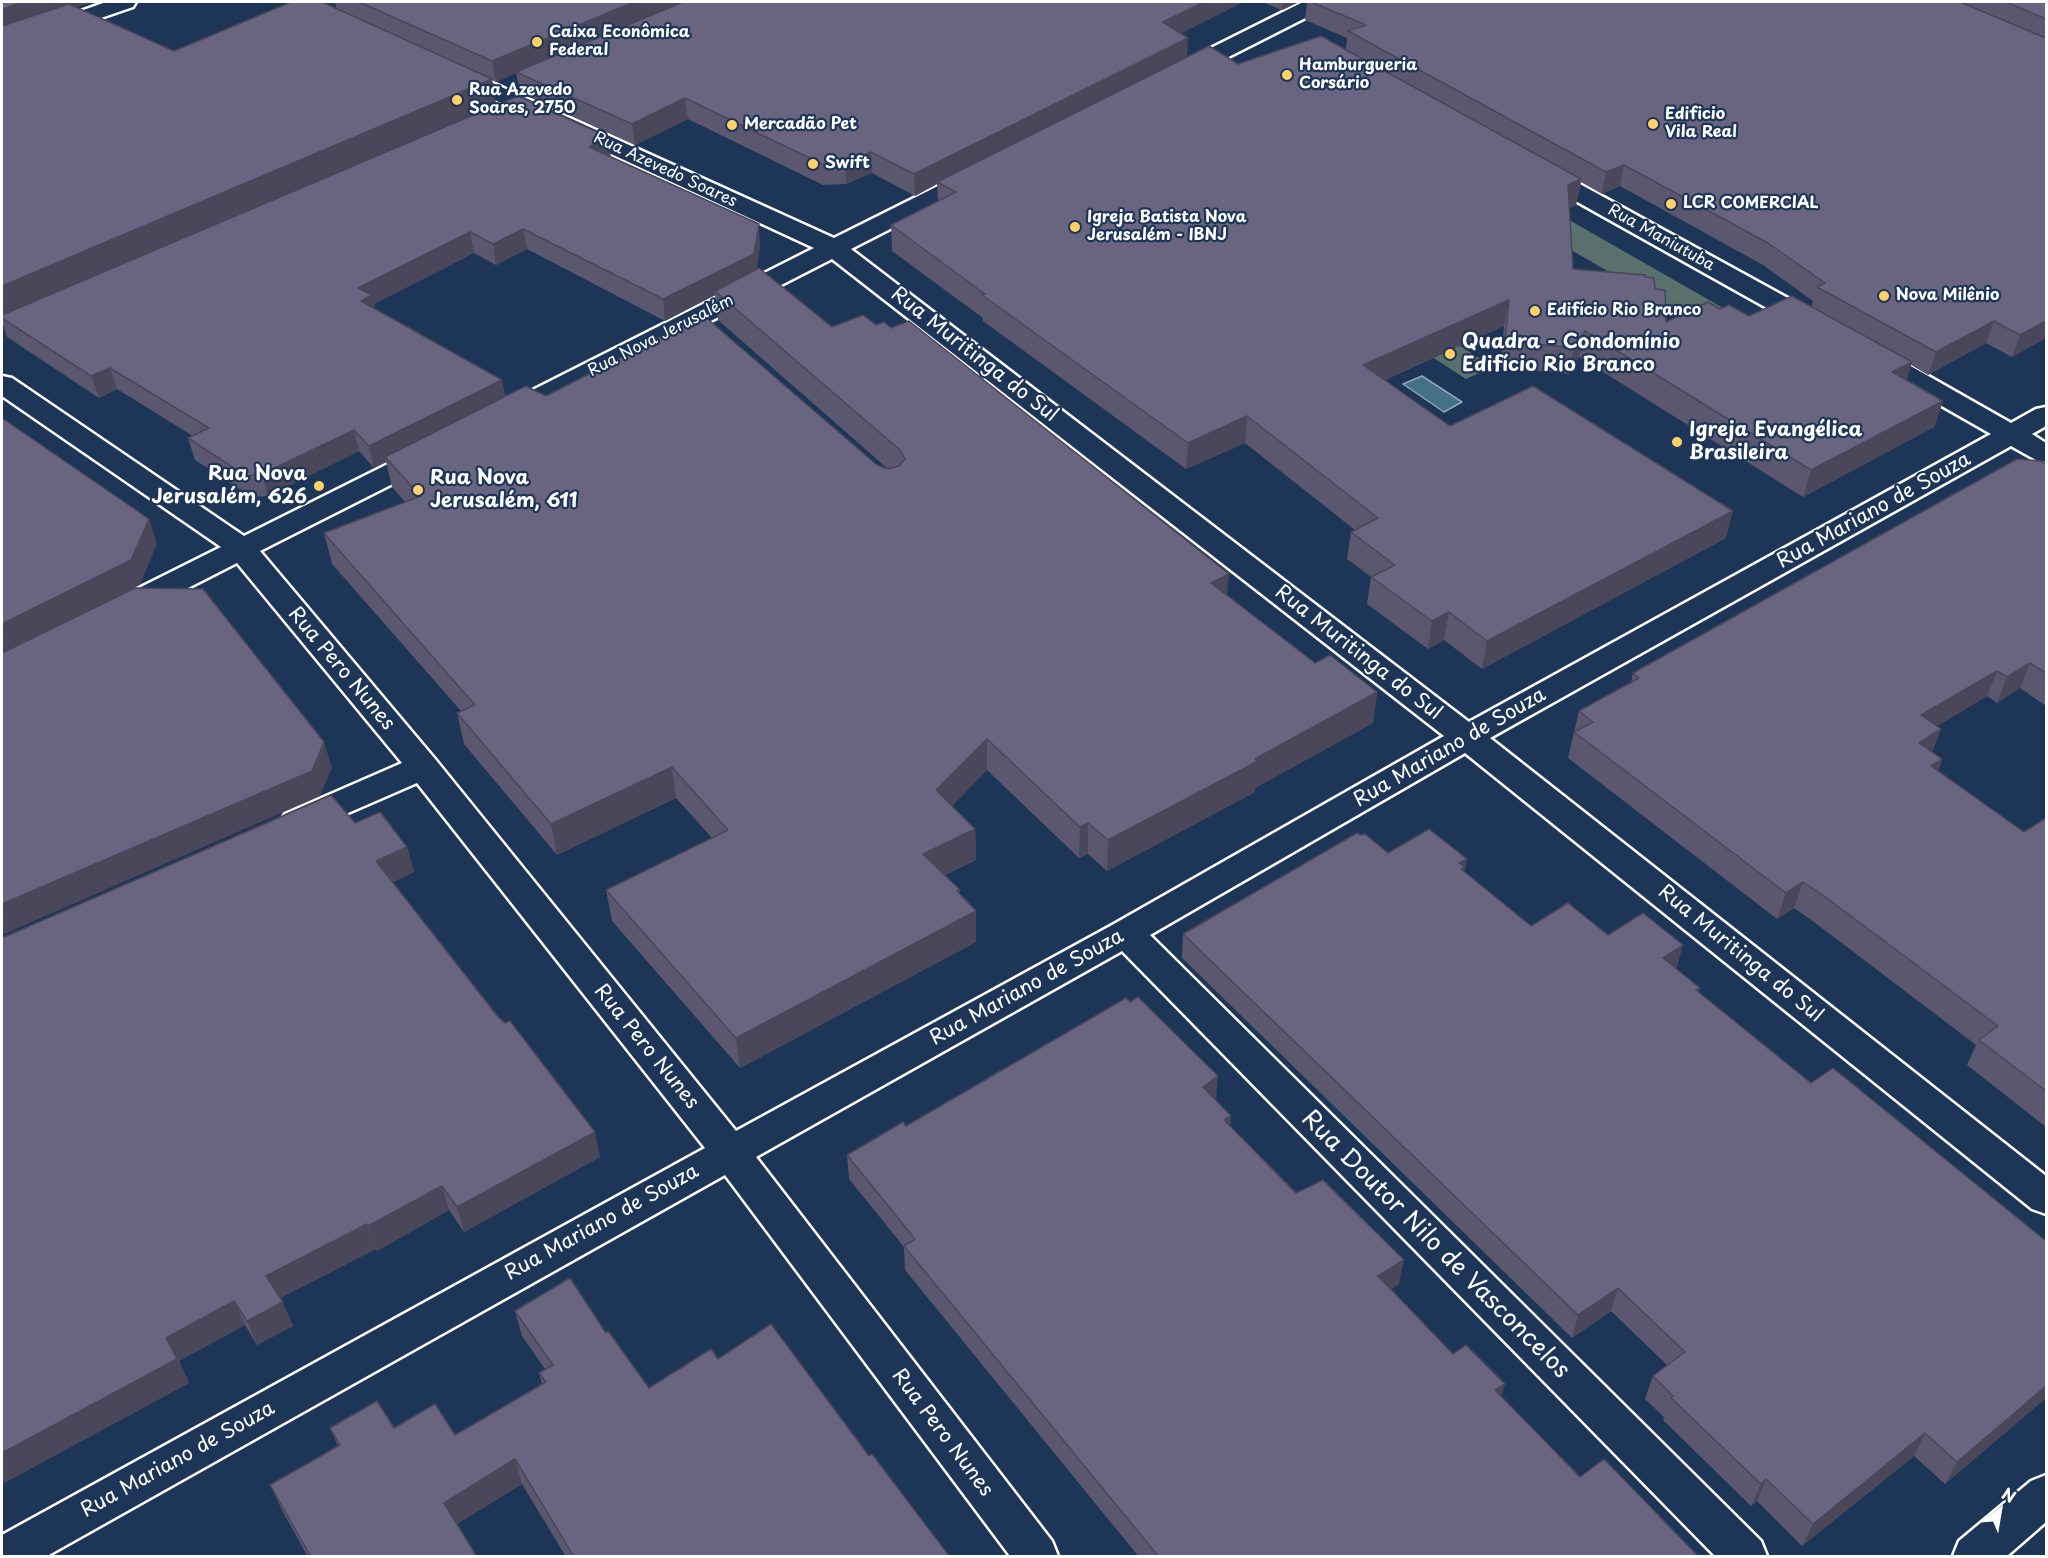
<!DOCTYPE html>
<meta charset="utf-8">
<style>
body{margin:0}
#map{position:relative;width:2048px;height:1558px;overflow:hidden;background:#1d3557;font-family:"Playpen Sans",sans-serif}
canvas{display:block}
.frame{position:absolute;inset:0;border:3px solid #fff;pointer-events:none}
.north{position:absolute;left:1970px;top:1480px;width:60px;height:60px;-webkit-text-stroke:4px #1d3557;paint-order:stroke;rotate:31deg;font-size:16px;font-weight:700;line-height:24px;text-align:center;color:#fff}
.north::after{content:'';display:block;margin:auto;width:21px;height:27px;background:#fff;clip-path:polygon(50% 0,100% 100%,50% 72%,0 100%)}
</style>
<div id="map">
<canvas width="2048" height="1558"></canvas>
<div class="frame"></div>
<div class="north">N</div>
</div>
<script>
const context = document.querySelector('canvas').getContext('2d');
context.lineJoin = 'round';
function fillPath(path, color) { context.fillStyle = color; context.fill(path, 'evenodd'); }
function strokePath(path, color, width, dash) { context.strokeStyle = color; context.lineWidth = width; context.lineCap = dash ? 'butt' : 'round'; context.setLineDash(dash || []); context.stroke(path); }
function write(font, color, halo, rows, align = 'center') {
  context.font = font + ' "Playpen Sans",sans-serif'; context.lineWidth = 4.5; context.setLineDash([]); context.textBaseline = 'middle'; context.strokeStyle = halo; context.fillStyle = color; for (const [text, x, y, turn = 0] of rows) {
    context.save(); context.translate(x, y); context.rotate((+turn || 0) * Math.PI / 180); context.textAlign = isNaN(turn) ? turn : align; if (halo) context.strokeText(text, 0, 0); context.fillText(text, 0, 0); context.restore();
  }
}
fillPath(new Path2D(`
 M1557,213L1732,313L1704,327L1528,225Z
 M1434,329L1493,367L1466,379L1406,340Z`), '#5a706c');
const water = new Path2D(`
 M1422,376L1462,402L1444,412L1403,384Z`);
fillPath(water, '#447089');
strokePath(water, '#8fa9b8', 1.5);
const minor = new Path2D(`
 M106,2H136L133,7L2,52V39Z
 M1303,2H1330L1327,7L1187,78L1179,80L1171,78L1168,73L1171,68Z
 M453,65L834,238L970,170L978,168L986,170L990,175L986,180L851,249L1469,722L1991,434L1861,360L1857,354L1861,348L1870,346L1879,348L2011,423L2036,409L2046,407V426L2032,434L2046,443V462L2036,460L2011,446L1490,738L2046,1176V1214L2032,1209L1465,753L1150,935L1761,1541L1767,1556H1715L1122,951L756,1157L1052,1541L1058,1556H1010L725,1175L47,1556H2V1535L705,1148L417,783L309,830L297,834L285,830L280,822L285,814L402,763L237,563L133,616L122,619L111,616L107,609L111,602L221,547L2,396V376L12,378L244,536L420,448L430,446L440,448L444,454L440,460L260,551L435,759L736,1131L1114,924L1444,736L832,259L515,421L505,423L495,421L491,415L495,409L814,248L445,77L442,72L445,67Z
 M1539,164L1547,166L1826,319L1830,325L1826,331L1817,333L1808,331L1531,176L1527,171L1531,166Z
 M2046,1475V1522L2007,1556H1953L1959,1541L2031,1481Z`);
strokePath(minor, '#fff', 5);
fillPath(minor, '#1d3557');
fillPath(new Path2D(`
 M2,2H92L76,7L174,51L336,8L335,2H1243L1181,33L1187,57L1238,64L1346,49L1347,38L1305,20L1307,2H2046V338L2012,357L1986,343L1928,375L1911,365L1906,380L1943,401L1934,427L1803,497L1579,357L1569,374L1500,367L1504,326L1385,380L1450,426L1726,538L1482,669L1444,640L1428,649L1367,604L1371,577L1347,559L1351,532L1355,530L1245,443L1186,469L983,321V318L892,251L891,225L938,202L937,184L915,196L872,173L846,184L823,185L688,119L635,145L520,92L516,73L496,82L492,80L496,104L363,161L611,157L760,245L756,270L832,327L1227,595L1315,663L1377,692L1373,723L1255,788V792L1107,871L1088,854L1079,858L987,770L952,806L975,829L976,860L945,875L960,890V894L976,942L740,1068L612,921L606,890L712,838L676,798L557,855L464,744L457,713L461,711L332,564L324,533L405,502L392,487L386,462L374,468L359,451L268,496L252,497L195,460L188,438L193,436L117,389L99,398L7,337L2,322ZM1581,182L1602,194L1620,186L1763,265L1813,301L1812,306L1749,316L1720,309L1666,322L1655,289L1645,277L1573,269L1569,208L1576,205ZM527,249L665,321L715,295L718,320L888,469L877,465L546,396H505L502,380L375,309L374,304L474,253L496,265Z
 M1262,2H1299L1282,10Z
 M2046,464V706L2020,688L1997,703L1987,696L1937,726L1941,729L1932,752L1942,759L1938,771L2024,832L2046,818V1127L1967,1065L1976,1045L1814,922L1794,908L1777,919L1568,758L1579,711L1631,682L1633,673Z
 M355,823L407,847L414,872L393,882L600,1157L464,1232L449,1210L377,1251L376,1249L280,1298L293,1326L257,1345L245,1325L179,1361L189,1383L2,1484Z
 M1388,853L1467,859L1464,872L1531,926L1608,935L1683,945L1676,969L1700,988L1698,992L2046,1398L1945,1484L1914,1456L1802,1546L1757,1501L1751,1506L1663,1420L1664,1417L1645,1399L1653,1376L1667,1365L1611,1311L1572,1338L1182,958L1183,934Z
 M1216,1100L1231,1116L1230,1126L1296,1193L1399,1284L1391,1289L1453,1354L1501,1397L1580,1477L1699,1557H1139L905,1270L904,1247L849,1179L847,1155L906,1126Z
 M515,1311L606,1333L649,1388L718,1359L869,1456L950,1557H566L522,1484L457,1524L477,1557H308L282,1510L270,1485L338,1446L330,1428H394L455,1435L542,1384L539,1373L545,1369L522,1336Z`), '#5a576f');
fillPath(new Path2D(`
 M23,2H92L53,15L2,37V9Z
 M634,2H683L516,72V73L496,82L492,61Z
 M1204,2H1243L1162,43L1163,22Z
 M1283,2H1299L1282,10Z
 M1188,38L1187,58L937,182V184L915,196L914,174Z
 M492,79L496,104L2,317V286Z
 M685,98L688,119L635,145L632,124Z
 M608,137L611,157L589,147Z
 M871,152L872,173L846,184L845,163Z
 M1624,165L1620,186L1602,194L1606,172Z
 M1581,179L1576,205L1563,210L1568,185Z
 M759,224L760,245L756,275L715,291V295L665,321L663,299Z
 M523,229L527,249L496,265L493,244Z
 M470,232L474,253L374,304L377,316L361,301L358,288Z
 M1509,300L1504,326L1360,391L1363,365Z
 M1994,321L1986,343L1928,375L1936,352Z
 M2046,321V338L2012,357L2020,335Z
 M1585,331L1579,357L1569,374L1574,348Z
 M1912,362L1904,388L1892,372Z
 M110,368L117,389L99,398L91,376Z
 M502,380L506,401L385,457L386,462L374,468L369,446Z
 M1943,401L1934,427L1803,497L1811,470Z
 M1247,416L1245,443L1186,469L1188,443Z
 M354,430L359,451L268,496L262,474Z
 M1733,511L1726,538L1482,669L1487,641Z
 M149,519L157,544L140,585L2,654V624Z
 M1229,574L1226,605L1211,583Z
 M1449,612L1444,640L1428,649L1432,621Z
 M2030,663L2020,688L1997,703L2007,677Z
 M1997,671L1987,696L1912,741L1921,715Z
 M1377,692L1373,723L1255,788V792L1107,871L1108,840L1255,759Z
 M1941,729L1931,754L1919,743Z
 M987,739V770L937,821L936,790Z
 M324,742L332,768L320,796L2,935V904Z
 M1942,759L1932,785L1931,766Z
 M672,767L676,798L557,855L551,824Z
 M1088,823V854L1079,858L1080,827Z
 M975,829L976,860L925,885L923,854Z
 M407,847L414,872L383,887L376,861Z
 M1467,859L1460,891L1459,863Z
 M1803,882L1794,908L1777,919L1786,893Z
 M960,890V919L976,911V942L740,1068L736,1038Z
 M1683,945L1675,969L1663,958Z
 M1218,1076L1216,1100L1203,1087Z
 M1231,1116L1228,1140L1224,1120Z
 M595,1132L600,1157L464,1232L457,1207Z
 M442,1186L449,1210L377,1251L368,1226Z
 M367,1224L376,1249L276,1300L266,1276Z
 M1404,1260L1399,1284L1374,1300L1378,1276Z
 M1618,1288L1611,1311L1572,1338L1578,1315Z
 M234,1301L245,1325L179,1361L189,1383L2,1484V1453L166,1338Z
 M283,1302L293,1326L257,1345L247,1321Z
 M1505,1384L1498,1407L1495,1390Z
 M2046,1386V1398L1945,1484L1957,1462Z
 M1925,1433L1914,1456L1802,1546L1813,1524Z
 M515,1459L522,1484L452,1527L444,1503Z
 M1766,1479L1757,1501L1751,1506L1761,1484Z`), '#4a475a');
const building = new Path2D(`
 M2,2H23L2,9Z
 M291,2H322L492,79L2,286V26L69,4L174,51Z
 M359,2H634L492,61Z
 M683,2H1204L1163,22L1188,38L914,174L871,152L845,163L822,164L685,98L632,124L516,72Z
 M1311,2H1960L2046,38V321L2020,335L1994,321L1936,352L1817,287L1825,283L1768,243L1624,165L1606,172L1348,31L1366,25Z
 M2006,2H2046V19Z
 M1321,36L1581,179L1568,185L1573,269L1645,275V277L1654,278L1655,289L1665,290L1666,322L1708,302L1720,309L1729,305L1749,316L1792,296L1912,362L1892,372L1943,401L1811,470L1585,331L1574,348L1505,341L1509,300L1363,365L1450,426L1533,386L1733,511L1487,641L1449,612L1432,621L1371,577L1395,565L1351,532L1378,518L1247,416L1188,443L982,295L985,294L891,225L956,192L937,182L1209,46L1238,64Z
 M518,96L608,137L589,147L759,224L754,254L663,299L523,229L493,244L470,232L358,288L372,295L361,301L502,380L369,446L354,430L262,474L246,476L188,438L209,428L110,368L91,376L2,318V315Z
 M759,268L832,327L863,315L876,325L884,322L891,328L909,321L1229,574L1211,583L1315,663L1330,655L1377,692L1255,759L1258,761L1108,840L1088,823L1080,827L987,739L936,790L975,829L923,854L960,890L957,891L976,911L736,1038L606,890L728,830L672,767L551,824L457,713L475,705L324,533L421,496L385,457L526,386L546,396L703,315L877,465L888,469L899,466L905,459L900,450L715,291Z
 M2,418L149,519L131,560L2,624Z
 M2017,459L2041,461L2046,464V673L2030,663L2007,677L1997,671L1921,715L1941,729L1919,743L1942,759L1931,766L2024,832L2046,818V1091L1979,1040L1998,1026L1824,896L1803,882L1786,893L1574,732L1593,722L1579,711L1639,678L1633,673Z
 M135,588L203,589L324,742L312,771L2,904V653Z
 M331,795L355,823L380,812L407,847L376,861L499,1018L505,1023L510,1021L595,1132L457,1207L442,1186L368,1226L367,1224L266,1276L283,1302L247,1321L234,1301L166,1338L177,1359L2,1453V938Z
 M1429,829L1467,859L1459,863L1465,867L1461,869L1531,926L1568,903L1608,935L1643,913L1683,945L1663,958L1700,988L1696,990L1811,1083L1833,1068L2046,1241V1386L1957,1462L1925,1433L1813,1524L1766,1479L1761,1484L1671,1398L1673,1396L1653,1376L1685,1352L1618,1288L1578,1315L1183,934L1357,833L1361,835L1365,834L1388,853Z
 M1138,997L1218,1076L1203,1087L1231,1116L1224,1120L1296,1193L1323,1180L1404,1260L1378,1276L1453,1354L1466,1345L1505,1384L1495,1390L1580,1477L1604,1459L1699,1557H1159L904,1246L915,1239L847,1155L903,1122L906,1126L1126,998L1130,1002Z
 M570,1278L606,1333L608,1331L649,1388L711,1349L718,1359L771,1324L869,1456L872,1454L950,1557H574L515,1459L444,1503L477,1557H311L270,1485L340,1445L330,1428L377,1401L394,1428L435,1404L455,1435L546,1382L539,1373L553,1365L515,1311Z`);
fillPath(building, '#696581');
strokePath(building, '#4a475a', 1.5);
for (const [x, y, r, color] of [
 [537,42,6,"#ffd166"],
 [1287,75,6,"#ffd166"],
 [457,100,6,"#ffd166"],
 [1653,124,6,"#ffd166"],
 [732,125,6,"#ffd166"],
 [813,164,6,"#ffd166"],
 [1671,204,6,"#ffd166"],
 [1075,227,6,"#ffd166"],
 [1884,296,6,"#ffd166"],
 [1535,311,6,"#ffd166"],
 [1450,354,6,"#ffd166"],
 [1677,442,6,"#ffd166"],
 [319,486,6,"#ffd166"],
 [418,490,6,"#ffd166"]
]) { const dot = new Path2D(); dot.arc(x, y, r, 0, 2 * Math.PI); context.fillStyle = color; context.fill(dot); strokePath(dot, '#1d3557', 2); }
write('bold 16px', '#fff', '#1d3557', [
 ["Caixa Econômica",549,33],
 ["Federal",549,51],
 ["Hamburgueria",1299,66],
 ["Corsário",1299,84],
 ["Rua Azevedo",469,91],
 ["Soares, 2750",469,109],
 ["Edificio",1665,115],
 ["Vila Real",1665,133],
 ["Mercadão Pet",744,125],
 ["Swift",825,164],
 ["LCR COMERCIAL",1683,204],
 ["Igreja Batista Nova",1087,218],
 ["Jerusalém - IBNJ",1087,236],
 ["Nova Milênio",1896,296],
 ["Edifício Rio Branco",1547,311]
], 'left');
write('16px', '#fff', '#1d3557', [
 ["Rua Azevedo Soares",665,170,25],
 ["Rua Maniutuba",1661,238,29],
 ["Rua Nova Jerusalém",661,336,-27]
]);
write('bold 20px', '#fff', '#1d3557', [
 ["Quadra - Condomínio",1462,342],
 ["Edifício Rio Branco",1462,365],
 ["Igreja Evangélica",1689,430],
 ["Brasileira",1689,453],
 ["Rua Nova",307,474,"right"],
 ["Jerusalém, 626",307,497,"right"],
 ["Rua Nova",430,478],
 ["Jerusalém, 611",430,501]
], 'left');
write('20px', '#fff', '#1d3557', [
 ["Rua Muritinga do Sul",974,355,38],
 ["Rua Mariano de Souza",1874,511,-29],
 ["Rua Muritinga do Sul",1358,653,38],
 ["Rua Pero Nunes",341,669,50],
 ["Rua Mariano de Souza",1450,748,-30],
 ["Rua Muritinga do Sul",1740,954,39],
 ["Rua Mariano de Souza",1027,988,-29],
 ["Rua Pero Nunes",646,1047,51],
 ["Rua Mariano de Souza",602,1223,-29],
 ["Rua Pero Nunes",942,1433,53],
 ["Rua Mariano de Souza",178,1460,-29]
]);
write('24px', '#fff', '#1d3557', [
 ["Rua Doutor Nilo de Vasconcelos",1435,1245,45]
]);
</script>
